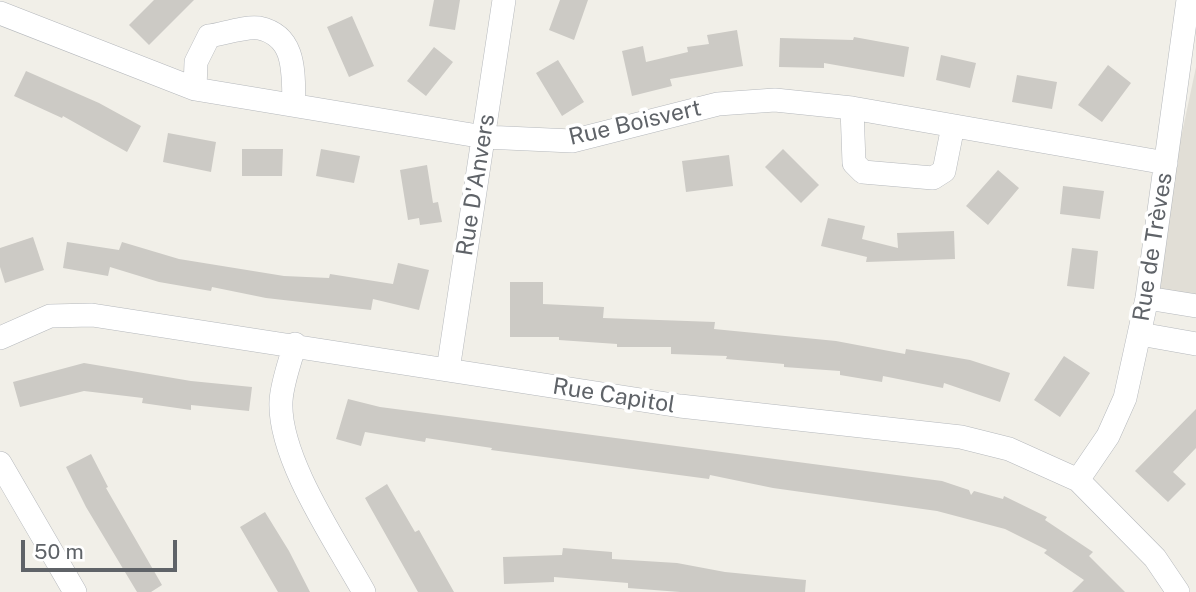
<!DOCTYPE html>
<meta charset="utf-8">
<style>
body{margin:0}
#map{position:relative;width:1196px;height:592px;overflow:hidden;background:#f1efe8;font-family:"Public Sans",sans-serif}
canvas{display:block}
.scale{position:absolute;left:21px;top:540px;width:156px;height:32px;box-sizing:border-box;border:4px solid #5f6368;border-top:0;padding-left:9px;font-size:21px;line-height:24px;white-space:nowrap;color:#5f6368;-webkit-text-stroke:5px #fff;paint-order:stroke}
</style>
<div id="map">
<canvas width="1196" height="592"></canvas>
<div class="scale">50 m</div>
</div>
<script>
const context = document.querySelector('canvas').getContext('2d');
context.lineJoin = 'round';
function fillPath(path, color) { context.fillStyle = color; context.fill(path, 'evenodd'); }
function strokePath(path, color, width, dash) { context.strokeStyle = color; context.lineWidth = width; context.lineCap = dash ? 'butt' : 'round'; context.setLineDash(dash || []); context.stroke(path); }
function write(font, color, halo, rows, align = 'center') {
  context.font = font + ' "Public Sans",sans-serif'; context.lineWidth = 7; context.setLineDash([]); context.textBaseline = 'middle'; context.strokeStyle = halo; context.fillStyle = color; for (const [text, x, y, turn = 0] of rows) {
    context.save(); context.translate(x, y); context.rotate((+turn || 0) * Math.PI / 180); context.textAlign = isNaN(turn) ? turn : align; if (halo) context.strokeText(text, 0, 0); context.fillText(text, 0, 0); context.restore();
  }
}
fillPath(new Path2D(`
 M1196,67V306L1147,298Z`), '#e1ded6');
fillPath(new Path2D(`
 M154,0H194L149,45L129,25Z
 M434,0H460L455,30L429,26Z
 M560,0H588L574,40L549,30Z
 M352,16L374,66L349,77L327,27Z
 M737,30L743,66L670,79L672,86L632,96L622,51L643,46L646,62L688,52L687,47L709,44L707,35Z
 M854,37L909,47L904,77L824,63V68L779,67L780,38L853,40Z
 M434,47L453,62L426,96L407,81Z
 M941,55L976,63L970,88L936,80Z
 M558,60L584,102L562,116L536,73Z
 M1108,65L1131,83L1102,122L1078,105Z
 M26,71L99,103L141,126L127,152L63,116L62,118L14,96Z
 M1017,75L1057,82L1052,109L1012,102Z
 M168,133L216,142L211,172L163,162Z
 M242,149H283L282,176H242Z
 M321,149L360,156L354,183L316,176Z
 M783,149L819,185L801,203L765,167Z
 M729,155L733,186L686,192L682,161Z
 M427,165L433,203L438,202L442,222L420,225L419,218L408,220L400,170Z
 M998,170L1019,188L988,225L966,206Z
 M1063,186L1104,191L1100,219L1060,214Z
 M828,218L865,226L862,239L898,248L897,233L954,231L955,259L866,262L867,257L821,246Z
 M33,237L44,270L5,283L0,267V248Z
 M67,242L119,250L122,242L179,259L284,276L329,278L330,274L393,284L398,263L429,270L419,310L373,299L371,310L266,298L212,287L211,291L159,282L110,267L108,276L63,268Z
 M1072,248L1098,251L1094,289L1067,286Z
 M510,282H543V304L604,307L603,318L715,322L714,329L836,341L905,354L906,349L970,360L1010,373L1000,402L944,383L943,388L883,376L882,382L840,375V371L784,367V364L726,359L727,356L671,354V347H617V344L559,340V337H510Z
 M1064,356L1090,373L1060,417L1034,400Z
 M84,363L191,381L252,387L249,411L191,405V410L142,403L143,398L84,391L20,407L13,382Z
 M348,399L380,407L942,481L969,490L971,495L974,491L1003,499L1004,496L1047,517L1045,520L1093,552L1089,556L1125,592H1072L1084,580L1044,553L1047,550L1005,529L937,511L773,488L710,475L709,479L491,450L492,448L426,438L425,442L365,432L361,446L336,439Z
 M1196,409V448L1173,472L1186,484L1168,502L1135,471Z
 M91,454L108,487L106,488L162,585L151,592H137L86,507L66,467Z
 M387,484L415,532L419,530L454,592H418L365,498Z
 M265,512L289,551L310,592H278L240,527Z
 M563,548L612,552V559L677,563L725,572L806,580L805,592H680L628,588V583L554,577V582L504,584L503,557L562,555Z`), '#cccac5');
const minor = new Path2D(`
 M0,13L195,89L484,137L572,141L718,104L775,100L852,108L1166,163
 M195,89L196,62L209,36C223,34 245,26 259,28C297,36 293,74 294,105
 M852,108L854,163L863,172L933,178L944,171L953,126
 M1147,298L1196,306
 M1140,334L1196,344
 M0,338L50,316L92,315L680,406L961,437L1009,449L1078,480L1155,558L1178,592
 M295,344C290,362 282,383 281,401C278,458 337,543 364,592
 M448,370L504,0
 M0,463L75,592
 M1078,480L1108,436L1125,398L1147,298L1188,0`);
strokePath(minor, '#b5b8bc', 24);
strokePath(minor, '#fff', 23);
write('23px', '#5f6368', '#fff', [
 ["Rue Boisvert",635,123,-13],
 ["Rue D'Anvers",476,185,-81],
 ["Rue de Trèves",1153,247,-81],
 ["Rue Capitol",614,396,9]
]);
</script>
